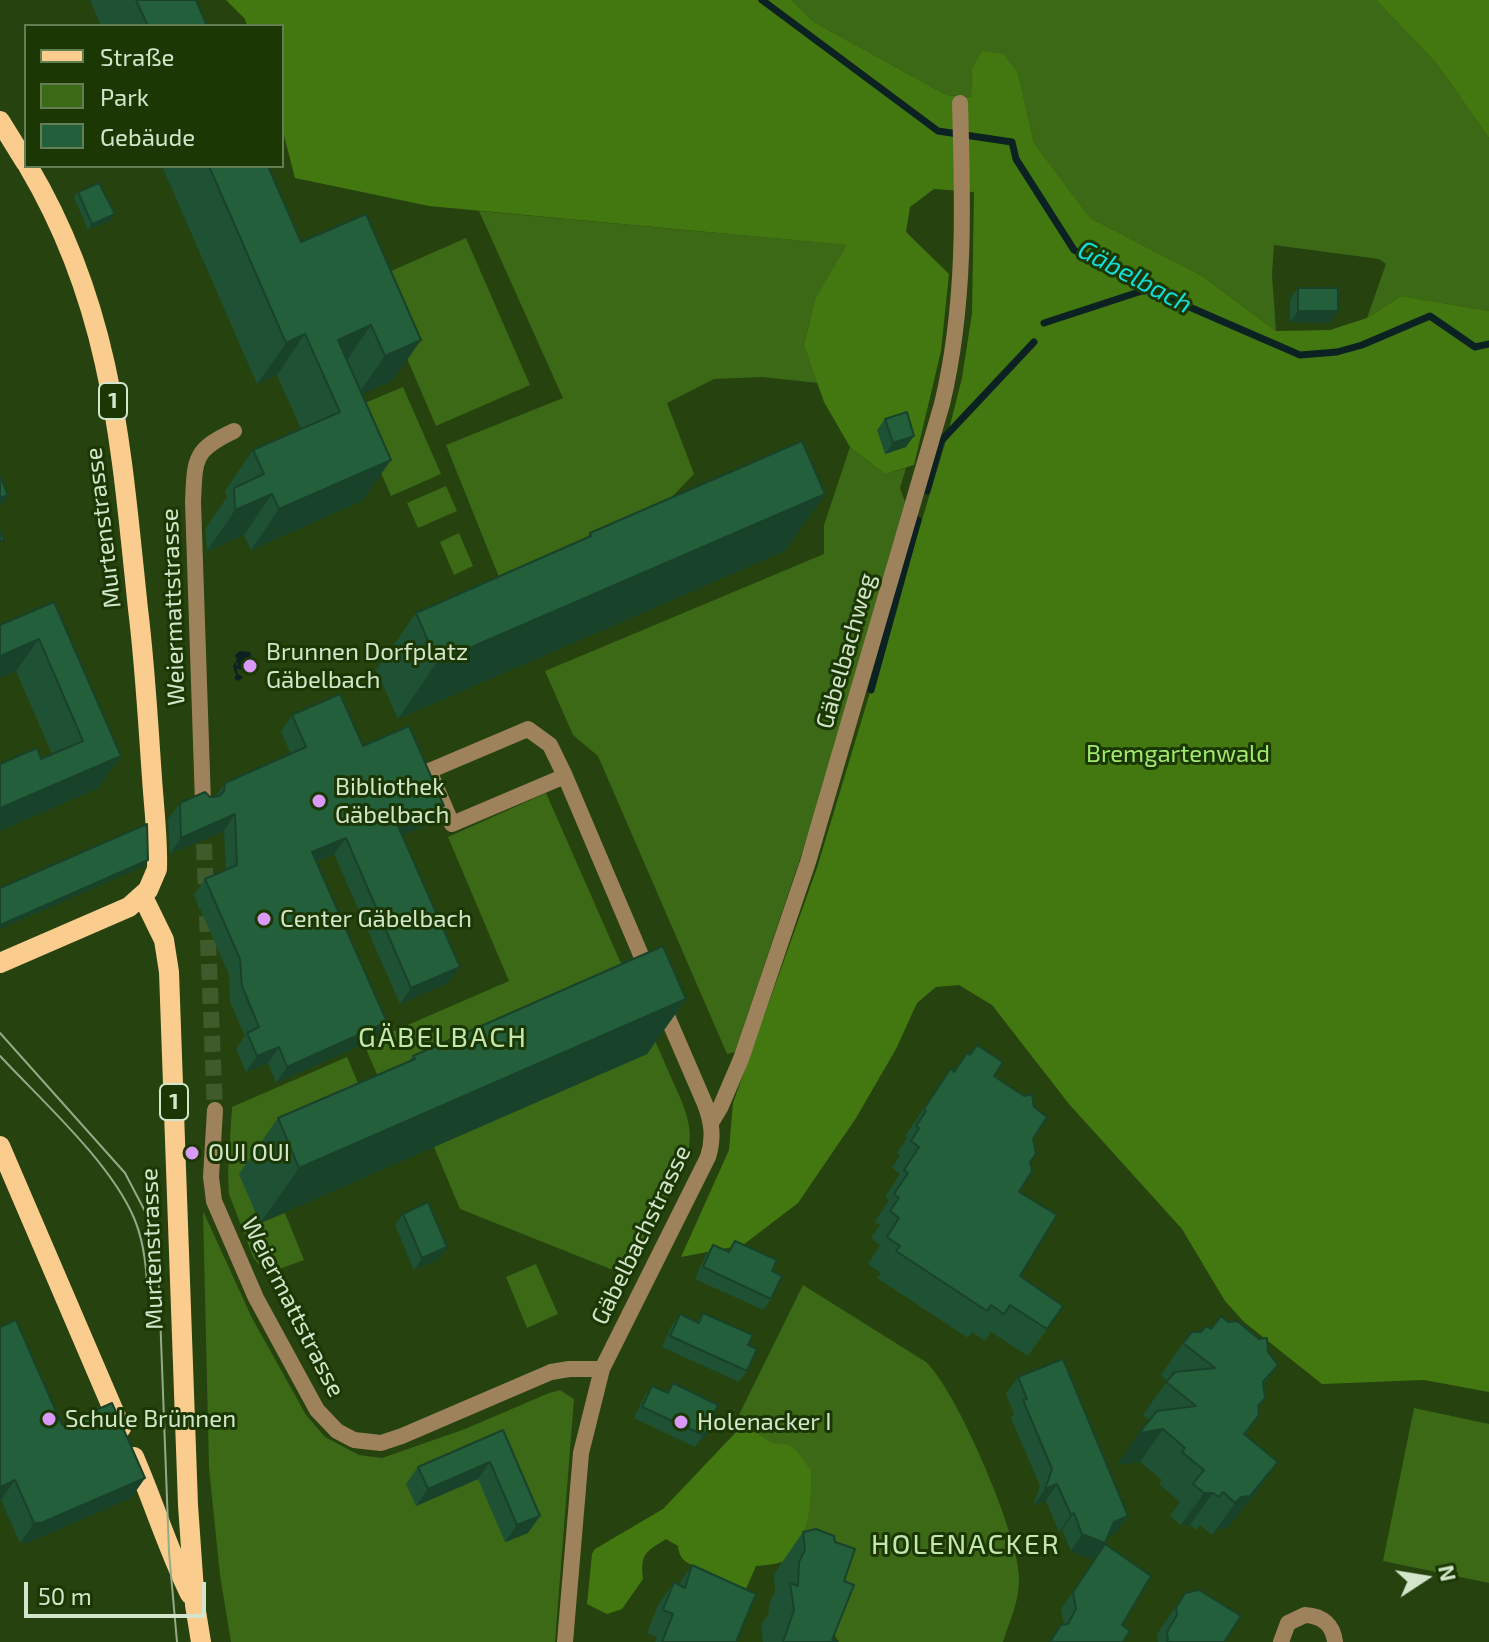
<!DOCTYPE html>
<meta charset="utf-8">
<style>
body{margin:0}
#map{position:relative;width:1489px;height:1642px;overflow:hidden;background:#25420f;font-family:"Exo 2",sans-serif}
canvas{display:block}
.legend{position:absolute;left:24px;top:24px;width:260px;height:144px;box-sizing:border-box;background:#1b3703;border:2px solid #657d53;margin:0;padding:10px 14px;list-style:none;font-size:24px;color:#d3e5ca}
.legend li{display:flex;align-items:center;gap:16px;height:40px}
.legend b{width:40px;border:2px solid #657d53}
.north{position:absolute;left:1385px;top:1538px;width:80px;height:80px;-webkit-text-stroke:6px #1b3703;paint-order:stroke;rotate:78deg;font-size:22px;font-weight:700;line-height:32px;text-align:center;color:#d3e5ca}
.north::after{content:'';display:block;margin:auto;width:28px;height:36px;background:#d3e5ca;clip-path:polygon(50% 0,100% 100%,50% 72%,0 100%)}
.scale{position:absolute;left:24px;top:1582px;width:182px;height:36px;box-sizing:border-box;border:4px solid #d3e5ca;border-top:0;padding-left:10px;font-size:24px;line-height:28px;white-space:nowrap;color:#d3e5ca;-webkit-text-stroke:6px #1b3703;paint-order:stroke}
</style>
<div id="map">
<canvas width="1489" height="1642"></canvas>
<ul class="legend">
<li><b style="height:10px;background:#facc8d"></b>Straße</li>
<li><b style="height:22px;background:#3c6916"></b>Park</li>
<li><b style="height:22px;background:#245f3c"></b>Gebäude</li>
</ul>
<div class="north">N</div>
<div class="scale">50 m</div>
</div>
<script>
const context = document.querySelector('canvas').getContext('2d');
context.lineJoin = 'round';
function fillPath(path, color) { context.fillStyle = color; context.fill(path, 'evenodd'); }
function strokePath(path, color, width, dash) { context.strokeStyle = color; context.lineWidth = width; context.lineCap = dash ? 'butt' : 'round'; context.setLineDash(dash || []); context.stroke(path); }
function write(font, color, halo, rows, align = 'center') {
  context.font = font + ' "Exo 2",sans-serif'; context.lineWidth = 6; context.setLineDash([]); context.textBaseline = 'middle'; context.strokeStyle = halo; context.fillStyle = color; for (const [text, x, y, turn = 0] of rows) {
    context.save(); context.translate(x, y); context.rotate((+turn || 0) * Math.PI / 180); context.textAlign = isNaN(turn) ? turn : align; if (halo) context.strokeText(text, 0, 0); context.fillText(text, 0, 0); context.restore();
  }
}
fillPath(new Path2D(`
 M791,0H1376L1437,64L1489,138V311L1401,296L1367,318L1386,264L1379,259L1274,245L1272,275L1276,331L1202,276L1090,218L1034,143L1018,73L972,69L971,97L946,95L814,22Z
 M479,211L848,245L815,299L804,345L818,383L762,377L714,379L667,403L694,474L664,505L499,577L446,445L563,398Z
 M466,238L530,385L436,426L373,279Z
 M403,387L441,474L391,496L353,408Z
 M850,447L885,474L906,468L900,488L905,502L813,820L735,1052L727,1054L598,756L573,735L545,671L824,554V525Z
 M446,486L457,511L418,528L407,503Z
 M459,533L473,566L454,575L440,542Z
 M546,793L682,1102C690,1123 693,1139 686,1160L628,1276L460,1209L434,1147L388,1100L364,1044L509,981L448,837Z
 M347,1057L372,1116L260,1223L285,1213L304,1260L271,1272L263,1270L253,1257L229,1194L228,1171L232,1107Z
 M203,1211L252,1318L306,1415L325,1437L359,1455L382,1458L465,1429L549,1393L560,1390L574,1399L555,1642H231L220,1575L209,1468Z
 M536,1264L558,1314L527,1328L506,1277Z
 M803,1285L926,1362C957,1391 1018,1534 1019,1576C1020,1600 1010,1620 1003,1642H839L825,1620L828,1581L780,1562L794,1553L803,1537L811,1471L756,1432L733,1427Z
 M1414,1408L1489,1424V1583L1383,1561Z`), '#3c6916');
fillPath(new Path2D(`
 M226,0H791L814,22L946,95L971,97L972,69L982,51L1003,54L1018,73L1034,143L1090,218L1202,276L1276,331L1330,330L1367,318L1401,296L1489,311V1392L1424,1380L1322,1384L1244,1322L1225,1301L1182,1229L1069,1104L992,1005L959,985L936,987L917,1003L896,1049L856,1118L798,1203L743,1245L681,1257L729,1150L733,1103L817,868L947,437L962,378L972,313L974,192L934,189L910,207L906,232L949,274L941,351L914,465L885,474L850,447L824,402L804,345L815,299L847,245L429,206L295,178L282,128V26H247L245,19Z
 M1376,0H1489V138L1437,64Z
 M738,1430L756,1432L772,1443L789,1445L797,1451L811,1471C812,1497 809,1550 781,1562C774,1565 764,1565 756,1566L739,1605L715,1597L702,1569C689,1564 679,1561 678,1546L666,1539C646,1552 640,1553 643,1579L622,1609L607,1614L587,1604L592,1554L595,1549L663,1509Z`), '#437811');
fillPath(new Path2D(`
 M240,651L250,652L254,664L249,668L240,661L244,667L240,670L237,668L238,663H236L238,674L243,677L238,681L234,678L236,675L233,666L237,660L235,655Z`), '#0c2222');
strokePath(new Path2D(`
 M762,0L938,131L1012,142L1016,159L1074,250L1148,289L1300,355L1337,352L1362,345L1430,316L1475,347L1489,344
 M1044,323L1148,289
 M927,491L941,441L1034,342
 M871,690L918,520`), '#0c2222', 7);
strokePath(new Path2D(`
 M203,820L215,1110`), '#3f5a2b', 16, [16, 8]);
strokePath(new Path2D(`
 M528,729L550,745L565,776L452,824L429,771Z
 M565,776L649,974
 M203,803L193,502C195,459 193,450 234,431
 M215,1110L211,1177L214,1201L256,1298L317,1410L337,1431L354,1440L381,1443L402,1436L551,1372L569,1369H602
 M711,1123L720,1108L741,1059L808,862L942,404C966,304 963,205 960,103
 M565,1642L581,1453L602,1369L708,1157C714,1138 712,1122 705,1104L661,1002
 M1281,1642L1288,1623L1305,1615C1323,1616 1333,1625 1335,1642`), '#9e825c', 16);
strokePath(new Path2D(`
 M0,121L26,163
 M143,897L164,940L169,972L188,1505L195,1605L201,1642
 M0,963L129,907L148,890L157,869C158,839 154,809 152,778C148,722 145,665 138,609C121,448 113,309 28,166
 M0,1146L121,1428
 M134,1457C154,1503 168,1550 190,1594`), '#facc8d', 20);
strokePath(new Path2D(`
 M0,1033L125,1173L148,1217L158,1260L169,1552L177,1642
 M0,1056C43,1102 110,1162 134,1218C143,1239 146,1262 147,1285`), '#95ab88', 2);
fillPath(new Path2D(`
 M90,0H196L207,26H101Z
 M162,166H268L301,242L421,340L392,381L362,394V501L251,550L244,535L207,551L205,529L227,497L225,491L253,450L301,429L277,375L257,384Z
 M78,192L115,214L111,220L88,230L74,197Z
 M1298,288L1338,311L1330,323L1290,322V299Z
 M885,419L906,447L885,454L877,430Z
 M825,494L785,551L398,719L376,670L416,613L586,539L590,533Z
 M54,602L121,756L98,788L0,831V764L41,759L52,754L16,671Z
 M292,715L363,746L433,822L402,835L448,983L400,1004L334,854L317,862L387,1022L375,1039L276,1083L268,1063L246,1072L236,1049L245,1036L230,1002L229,975L194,895L205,879L226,870L224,831L170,854L168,819L180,803L215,797L225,783L291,754L281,732Z
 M686,999L647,1054L260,1223L239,1174L278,1118L409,1061L413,1056Z
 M951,1068L954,1071L994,1076L1033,1139L1030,1162L1019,1192L1020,1276L1063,1306L1028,1356L991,1332L985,1341L972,1332L968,1338L877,1278L881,1273L868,1264L880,1245L871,1238L880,1225L875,1222L889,1200L885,1197L900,1174L892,1168L900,1155L897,1153L907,1138L905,1136Z
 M403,1214L447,1247L439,1259L414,1270L395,1225Z
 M735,1241L772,1271L771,1299L763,1310L695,1279L705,1256L713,1245L727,1252Z
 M703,1313L748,1345L747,1371L739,1382L662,1347L672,1325L680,1314L697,1322Z
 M0,1327L62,1425L145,1478L131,1498L27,1543H20L1,1500Z
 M1211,1329L1268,1352L1278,1365L1263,1386L1265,1398L1258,1408L1259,1415L1245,1435L1278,1462L1255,1494L1227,1528L1218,1529L1212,1535L1200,1525L1196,1530L1190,1525H1181L1170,1516L1180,1502L1159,1484L1162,1480L1140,1462L1117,1465L1150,1420L1143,1415L1167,1381L1161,1375L1183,1343L1201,1332Z
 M1018,1377L1128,1516L1116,1533L1107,1537L1093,1560L1071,1551L1062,1530L1059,1532L1046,1501L1033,1506L1040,1486L1011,1418L1014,1414L1006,1394Z
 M673,1383L713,1415L719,1418L711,1430L695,1447L634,1418L644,1397L652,1386L666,1393Z
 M503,1430L528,1533L505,1542L478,1479L416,1506L406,1484L418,1467Z
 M803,1532L844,1581L832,1640L837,1642H763L761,1625L769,1613V1604L775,1592L774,1574Z
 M1105,1544L1122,1625H1064L1061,1609Z
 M692,1565L736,1642H655L657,1637L647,1633L658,1605L674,1582L678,1585Z
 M1185,1593L1224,1642H1158L1157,1634Z`), '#1f5234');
fillPath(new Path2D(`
 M115,214L111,220L88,230L92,224Z
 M1298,311H1338L1330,323L1290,322Z
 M371,325L343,366L338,340Z
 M305,334L277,375L257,384L286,343Z
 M421,340L392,381L356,397L385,356Z
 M914,436L906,447L885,454L893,443Z
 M391,460L362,501L251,550L279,509Z
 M272,494L244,535L207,551L235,510Z
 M825,494L785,551L398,719L437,662Z
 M8,495L0,507V498Z
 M39,639L16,671L0,678V656Z
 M121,756L98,788L0,831V808Z
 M444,806L433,822L387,842L398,826Z
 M235,814L224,831L170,854L181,838Z
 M346,838L334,854L301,869L312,852Z
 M148,860L144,866L0,929V925Z
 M460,967L448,983L400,1004L411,988Z
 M686,999L647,1054L260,1223L299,1168Z
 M387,1022L375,1039L276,1083L287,1067Z
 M279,1047L268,1063L246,1072L257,1056Z
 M447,1247L439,1259L414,1270L422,1258Z
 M719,1418L711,1430L695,1447L703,1435Z
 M1163,1429L1140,1462L1117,1465L1139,1433Z
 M490,1462L478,1479L416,1506L428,1489Z
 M1278,1462L1255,1494L1227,1528L1218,1529L1212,1535L1235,1503Z
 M145,1478L131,1498L27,1543H20L34,1523Z
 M15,1480L1,1500L0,1501V1487Z
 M1057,1484L1046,1501L1033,1506L1045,1489Z
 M1204,1493H1213L1190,1525H1181Z
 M1074,1513L1062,1530L1059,1532L1071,1515Z
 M540,1516L528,1533L505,1542L517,1525Z
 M1128,1516L1116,1533L1102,1539L1114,1522Z
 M1082,1534L1105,1543L1093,1560L1071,1551Z`), '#19422a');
const building = new Path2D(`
 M136,0H196L207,26H148Z
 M209,166H268L301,242L366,214L421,340L385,356L371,325L338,340L391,460L279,509L272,494L235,510L234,488L264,474L253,450L340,412L305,334L286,343Z
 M99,183L115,214L92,224L78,192Z
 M1298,288H1338V311H1298Z
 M907,412L914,436L893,443L885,419Z
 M802,441L825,494L437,662L416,613L591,536L590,533Z
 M0,476L8,495L0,498Z
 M0,531L4,540L0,541Z
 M54,602L121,756L0,808V764L37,748L41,759L83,741L39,639L0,656V625Z
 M340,694L363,746L409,726L444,806L398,826L460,967L411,988L346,838L312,852L387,1022L287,1067L279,1047L257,1056L247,1033L259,1027L242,986L240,959L205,879L237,865L235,814L181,838L180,803L205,792L210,797L219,796L224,791L225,783L306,747L292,715Z
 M147,824L148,860L0,925V888Z
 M663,946L686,999L299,1168L278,1118L415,1059L413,1056Z
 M977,1045L1003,1062L994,1076L1024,1096L1032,1094L1034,1107L1047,1117L1033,1139L1036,1154L1030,1162L1032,1171L1019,1192L1057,1215L1020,1276L1063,1306L1047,1329L1010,1305L1004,1314L991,1305L987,1311L896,1251L900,1246L887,1237L899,1218L890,1211L899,1198L894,1194L908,1173L904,1170L919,1147L911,1141L919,1128L916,1126L926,1111L924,1109L951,1068L954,1072L967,1053L970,1055Z
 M428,1202L447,1247L422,1258L403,1214Z
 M735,1241L777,1260L772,1271L782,1276L771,1299L703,1267L713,1245L729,1252Z
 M703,1313L753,1335L748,1345L757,1349L747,1371L670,1336L680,1314L699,1323Z
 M1221,1316L1228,1322L1237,1321L1259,1339L1267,1338L1268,1352L1278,1365L1263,1382L1265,1398L1258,1406L1259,1415L1244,1434L1278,1462L1250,1496L1241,1497L1235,1503L1223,1492L1219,1497L1213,1493H1204L1193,1484L1204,1470L1182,1452L1185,1448L1163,1429L1139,1433L1157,1411L1196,1406L1166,1382L1175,1372L1215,1368L1183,1343L1192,1332H1201L1206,1326L1211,1329Z
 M16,1320L62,1425L112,1403L145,1478L41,1523H34L15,1480L0,1487V1327Z
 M1063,1359L1128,1516L1114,1522L1105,1543L1082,1534L1074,1513L1071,1515L1057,1484L1045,1489L1052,1469L1023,1400L1027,1399L1018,1377Z
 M673,1383L718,1405L713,1415L719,1418L703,1435L642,1407L652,1386L668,1393Z
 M503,1430L540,1516L517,1525L490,1462L428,1489L418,1467Z
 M816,1529L834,1536L835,1542L855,1549L844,1581L854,1585L832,1640L837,1642H783L794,1610L790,1583L798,1586L799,1562L805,1550L803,1532Z
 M1105,1544L1151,1576L1122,1625L1130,1631L1123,1642H1050L1061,1625L1068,1624L1076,1609L1073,1592Z
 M692,1565L756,1594L736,1642H662L673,1614L663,1610L674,1582L685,1588Z
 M1199,1590L1241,1616L1224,1642H1167L1168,1640L1167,1632L1177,1615L1176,1608L1185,1593Z`);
fillPath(building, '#245f3c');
strokePath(building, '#19422a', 2);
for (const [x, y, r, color] of [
 [250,666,8,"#d99af7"],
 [319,801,8,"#d99af7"],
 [264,919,8,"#d99af7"],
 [192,1153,8,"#d99af7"],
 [49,1419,8,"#d99af7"],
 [681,1422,8,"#d99af7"]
]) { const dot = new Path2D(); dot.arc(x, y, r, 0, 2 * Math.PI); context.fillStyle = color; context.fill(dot); strokePath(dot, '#1b3703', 3); }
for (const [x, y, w] of [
 [113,401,28],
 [174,1102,28]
]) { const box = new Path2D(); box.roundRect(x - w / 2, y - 18, w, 36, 6); context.fillStyle = '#1b3703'; context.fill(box); strokePath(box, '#d3e5ca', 2); }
write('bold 22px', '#d3e5ca', null, [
 ["1",113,401],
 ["1",174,1102]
]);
write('24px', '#d3e5ca', '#1b3703', [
 ["Murtenstrasse",103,528,-97],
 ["Weiermattstrasse",173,607,-92],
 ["Gäbelbachweg",846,651,-74],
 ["Gäbelbachstrasse",641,1235,-64],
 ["Murtenstrasse",152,1249,-92],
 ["Weiermattstrasse",293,1307,63]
]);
write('24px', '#d3e5ca', '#1b3703', [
 ["Brunnen Dorfplatz",266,652],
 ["Gäbelbach",266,680],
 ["Bibliothek",335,787],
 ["Gäbelbach",335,815],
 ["Center Gäbelbach",280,919],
 ["OUI OUI",208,1153],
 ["Schule Brünnen",65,1419],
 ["Holenacker I",697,1422]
], 'left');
write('24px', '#a1e970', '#1b3703', [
 ["Bremgartenwald",1178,754]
]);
write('italic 26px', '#13dcdb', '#1b3703', [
 ["Gäbelbach",1135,277,28]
]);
context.letterSpacing = '2px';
write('28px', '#c4e7af', '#1b3703', [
 ["GÄBELBACH",443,1038],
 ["HOLENACKER",966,1545]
]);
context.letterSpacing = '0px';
</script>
